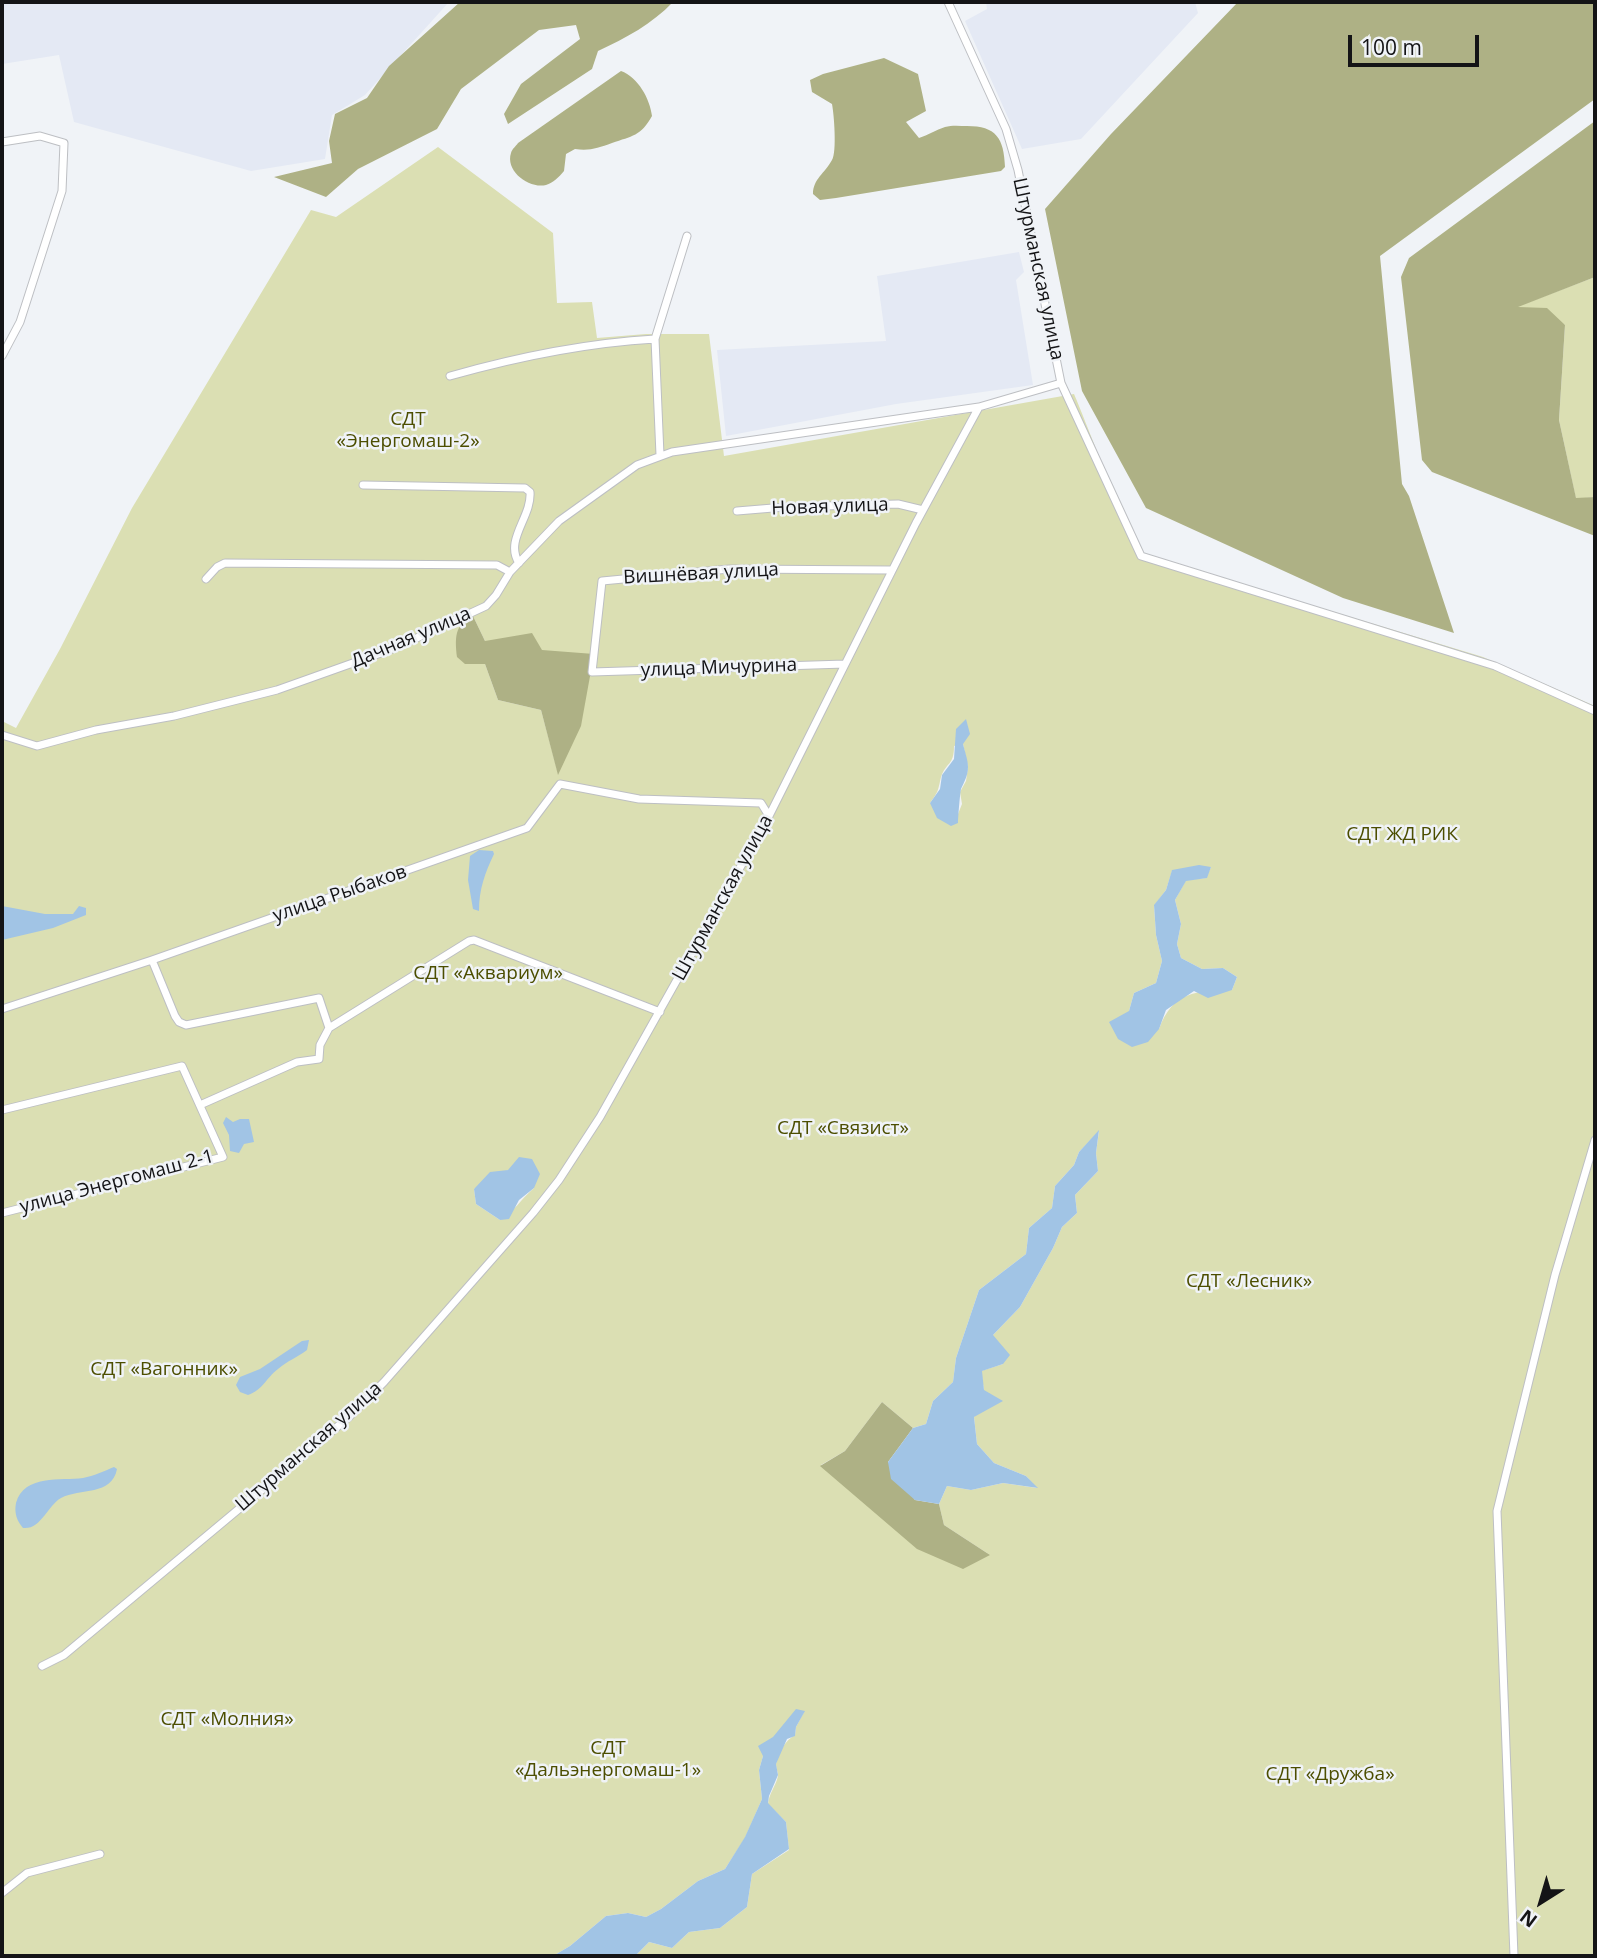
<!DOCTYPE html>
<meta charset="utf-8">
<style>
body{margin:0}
#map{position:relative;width:1597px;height:1958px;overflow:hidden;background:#f0f3f7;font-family:"Open Sans",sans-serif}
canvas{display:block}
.frame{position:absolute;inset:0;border:4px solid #141416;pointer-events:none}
.north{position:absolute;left:1506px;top:1867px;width:70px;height:70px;-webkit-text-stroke:5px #f0f3f7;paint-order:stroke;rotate:217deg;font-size:19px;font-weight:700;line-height:28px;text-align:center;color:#141416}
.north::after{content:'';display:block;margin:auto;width:24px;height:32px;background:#141416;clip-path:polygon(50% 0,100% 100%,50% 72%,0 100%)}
.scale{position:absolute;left:1348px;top:35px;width:131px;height:32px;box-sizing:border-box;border:4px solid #141416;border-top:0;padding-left:9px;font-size:21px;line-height:24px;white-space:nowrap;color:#141416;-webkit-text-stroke:5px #f0f3f7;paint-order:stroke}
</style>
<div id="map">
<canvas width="1597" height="1958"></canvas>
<div class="frame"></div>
<div class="north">N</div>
<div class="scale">100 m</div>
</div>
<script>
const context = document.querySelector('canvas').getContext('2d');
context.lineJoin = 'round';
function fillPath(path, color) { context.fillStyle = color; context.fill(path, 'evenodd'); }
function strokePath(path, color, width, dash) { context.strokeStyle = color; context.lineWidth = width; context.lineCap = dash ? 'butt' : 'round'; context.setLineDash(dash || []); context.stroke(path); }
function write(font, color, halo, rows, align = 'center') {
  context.font = font + ' "Open Sans",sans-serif'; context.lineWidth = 5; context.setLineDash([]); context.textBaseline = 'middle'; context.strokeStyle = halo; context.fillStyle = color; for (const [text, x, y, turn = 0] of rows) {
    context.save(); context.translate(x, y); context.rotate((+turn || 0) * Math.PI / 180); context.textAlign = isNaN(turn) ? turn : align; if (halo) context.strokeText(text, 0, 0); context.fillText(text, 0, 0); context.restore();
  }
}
fillPath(new Path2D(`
 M2,2H449L365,95L332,115L325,159L251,171L74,122L59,55L2,64Z
 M986,2H1195L1198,13L1081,139L1022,149L965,21L987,9Z
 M1019,252L1024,272L1016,280L1033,385L896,404L726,436L717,350L886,341L877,276Z`), '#e4e9f4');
fillPath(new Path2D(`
 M438,147L553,233L557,303L592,302L597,338L646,334H709L724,456L1074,394C1085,419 1132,545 1146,555L1483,657L1595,706V1956H635L649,1942L672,1948L689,1932L720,1928L747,1907L752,1874L789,1850L786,1822L768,1804C769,1793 776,1786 778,1776C778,1772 776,1768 776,1764C777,1753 786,1740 795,1735L796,1727L804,1712L763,1756L759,1770L762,1799L745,1838L725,1869L698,1881L661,1909L646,1917L628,1913L606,1916L570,1946L553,1956H2V721L16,728L60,649L132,508L311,210L336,217ZM473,616L485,641L542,650L558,773L541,710L498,700L485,664H465ZM963,744L968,767L966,781L960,792L962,804L958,814L930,803C939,791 938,790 941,777C946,762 954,766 954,746ZM1211,867L1206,878L1186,880L1175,900L1181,924L1177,944L1181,958L1202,969L1223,968L1237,977L1232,990C1196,991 1173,991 1159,1029L1129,1011L1134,993L1156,983L1162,961L1156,935L1154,906L1166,890L1172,871ZM1099,1131L1096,1153L1098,1171L1075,1195L1077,1213L1062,1227L1053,1248L1020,1307L992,1336L1003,1364L981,1371L984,1390L974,1417L977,1444L994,1463L1026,1476L1037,1488L1003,1483L971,1490L947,1486L939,1504L944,1525L990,1555L821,1465L845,1451L882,1402L913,1428L926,1424L933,1401L953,1382L956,1358L979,1290L1026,1254L1029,1228L1052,1208L1055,1186L1074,1165L1079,1152ZM508,1170L534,1188C520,1200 515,1211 500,1220L476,1204L474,1189Z
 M1595,277V497L1576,499L1559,420L1565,325L1516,307Z`), '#dbdfb3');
fillPath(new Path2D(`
 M460,2H673C652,24 626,38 598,51L592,69L508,124L504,114L521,84L580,39L576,25L539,30L461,89L437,129L358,169L326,197L274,177L332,163L329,141L335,114L367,98L389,66Z
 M1238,2H1595V99L1380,256L1402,484L1409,496L1454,633L1343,598L1146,508L1082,391L1045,209L1111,134Z
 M884,58L918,74L926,111L906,122L919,138C928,135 936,130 945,127C952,125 960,126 967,126C996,126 1004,138 1005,167L1001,171L836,198L820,200L813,194C813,179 825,173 832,160C837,152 834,114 832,104L812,92L810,80L823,74Z
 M621,71C638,77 650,99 652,116C641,136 632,136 612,143C598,148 590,151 575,149L566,154L564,171C559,177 553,183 546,185C529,189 505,171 511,153C512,149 516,146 518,143Z
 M1595,121V277L1518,307L1547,308L1565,325L1559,420L1576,498L1595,497V536L1432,472L1422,460L1401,277L1409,258Z
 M473,616L485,641L532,633L542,650L594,654L581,726L558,775L541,710L498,700L485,664H465L457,657C455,639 454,624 473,616Z
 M882,1402L913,1428L888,1462L915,1500L939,1504L944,1525L990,1555L963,1569L917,1549L820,1466L845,1451Z`), '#aeb185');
fillPath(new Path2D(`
 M966,719L970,734L963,744C965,752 968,760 968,767C968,776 964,782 961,789C960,793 958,818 958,823L951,826L937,818L930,803L940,789L942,775L954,759L956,729Z
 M479,850L493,851L494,854C485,873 479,889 479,911L473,909L468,880L470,856Z
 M1199,865L1211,867L1207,878L1186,881L1175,900L1181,924L1177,944L1181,958L1202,969L1223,968L1237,977L1232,990L1208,998L1194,991L1166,1010L1159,1029L1148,1042L1132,1047L1118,1039L1109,1022L1129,1011L1134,993L1156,983L1162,961L1156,935L1154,905L1166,890L1172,870Z
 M2,906L45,914H73L79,906L86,908V915L53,928L2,940Z
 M226,1117L233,1122L240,1119H249L254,1142L244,1144L239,1153L230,1151L229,1135L223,1123Z
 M1099,1130L1096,1153L1098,1171L1075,1195L1077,1213L1062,1227L1053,1248L1020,1307L993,1335L1010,1355L1003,1364L982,1371L984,1390L1003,1401L974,1417L977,1444L994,1463L1026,1476L1038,1488L1003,1483L971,1490L947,1486L939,1504L915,1500L891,1479L888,1462L913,1428L926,1424L933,1401L953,1382L956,1358L979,1290L1026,1254L1029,1228L1052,1208L1055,1186L1074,1165L1079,1152Z
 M519,1157L532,1159L540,1174L534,1188L519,1200L509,1219L500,1220L476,1204L474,1189L490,1172L508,1170Z
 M309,1340L307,1350C298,1357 287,1361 278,1369C266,1378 263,1390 248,1395L240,1392L236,1385L240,1377L260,1369L302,1341Z
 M114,1467L117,1469C112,1496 80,1488 61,1498C47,1506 41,1530 23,1528C17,1521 14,1513 16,1503C24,1474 61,1481 83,1478C94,1476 104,1471 114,1467Z
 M796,1709L805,1711L796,1727L795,1736L787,1739L776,1764L778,1775L769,1796L768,1803L786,1822L789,1849L752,1874L747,1907L720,1928L689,1932L672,1948L649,1942L635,1956H553L570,1946L606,1916L628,1913L646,1917L661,1909L698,1881L725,1869L745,1837L762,1799L759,1770L763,1756L758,1746L773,1737Z`), '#a1c4e5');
const minor = new Path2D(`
 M948,2L1006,129L1018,170L1061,383L1141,556L1495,666L1595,711
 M2,142L40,136L64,143L62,191L20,322L2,356
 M450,376C517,357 586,343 655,339
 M660,455L655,339L687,236
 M363,485L525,488L530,492C532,517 504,540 519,563
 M737,511L785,507L898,504L923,510
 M206,579L217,567L225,563L497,565L510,572
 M845,664L592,672L602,581L729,569L892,570
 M2,735L37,746L96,730L174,716L277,690L395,648L486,606L496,595L510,572L559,521L637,465L672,452L979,407
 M152,960L175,1016L179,1022L186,1025L319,998L329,1028
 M2,1009L152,960L527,828L560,784L639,799L761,803L769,816
 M200,1105L297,1062L319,1059L320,1045L329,1028L469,941L474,940L660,1012
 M2,1110L182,1066L223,1157L2,1213
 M42,1666L64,1655L349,1417L384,1382L533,1213L559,1180L600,1117L769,816L916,523L979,407L1061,383
 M2,1893L27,1873L100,1854
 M1514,1956L1497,1511L1555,1275L1595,1140`);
strokePath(minor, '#bdbfc3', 9);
strokePath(minor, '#fff', 7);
write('19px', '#141416', '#f0f3f7', [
 ["Штурманская улица",1038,269,78],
 ["Новая улица",830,507,-2],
 ["Вишнёвая улица",701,574,-3],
 ["Дачная улица",411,638,-23],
 ["улица Мичурина",719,668,-2],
 ["улица Рыбаков",340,894,-19],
 ["Штурманская улица",723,898,-61],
 ["улица Энергомаш 2-1",117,1182,-15],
 ["Штурманская улица",309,1447,-41]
]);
write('19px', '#4c4e00', '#f0f3f7', [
 ["СДТ",408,420],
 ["«Энергомаш-2»",408,442],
 ["СДТ ЖД РИК",1402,835],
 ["СДТ «Аквариум»",488,974],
 ["СДТ «Связист»",843,1129],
 ["СДТ «Лесник»",1249,1282],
 ["СДТ «Вагонник»",164,1370],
 ["СДТ «Молния»",227,1720],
 ["СДТ",608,1749],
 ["«Дальэнергомаш-1»",608,1771],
 ["СДТ «Дружба»",1330,1775]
]);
</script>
